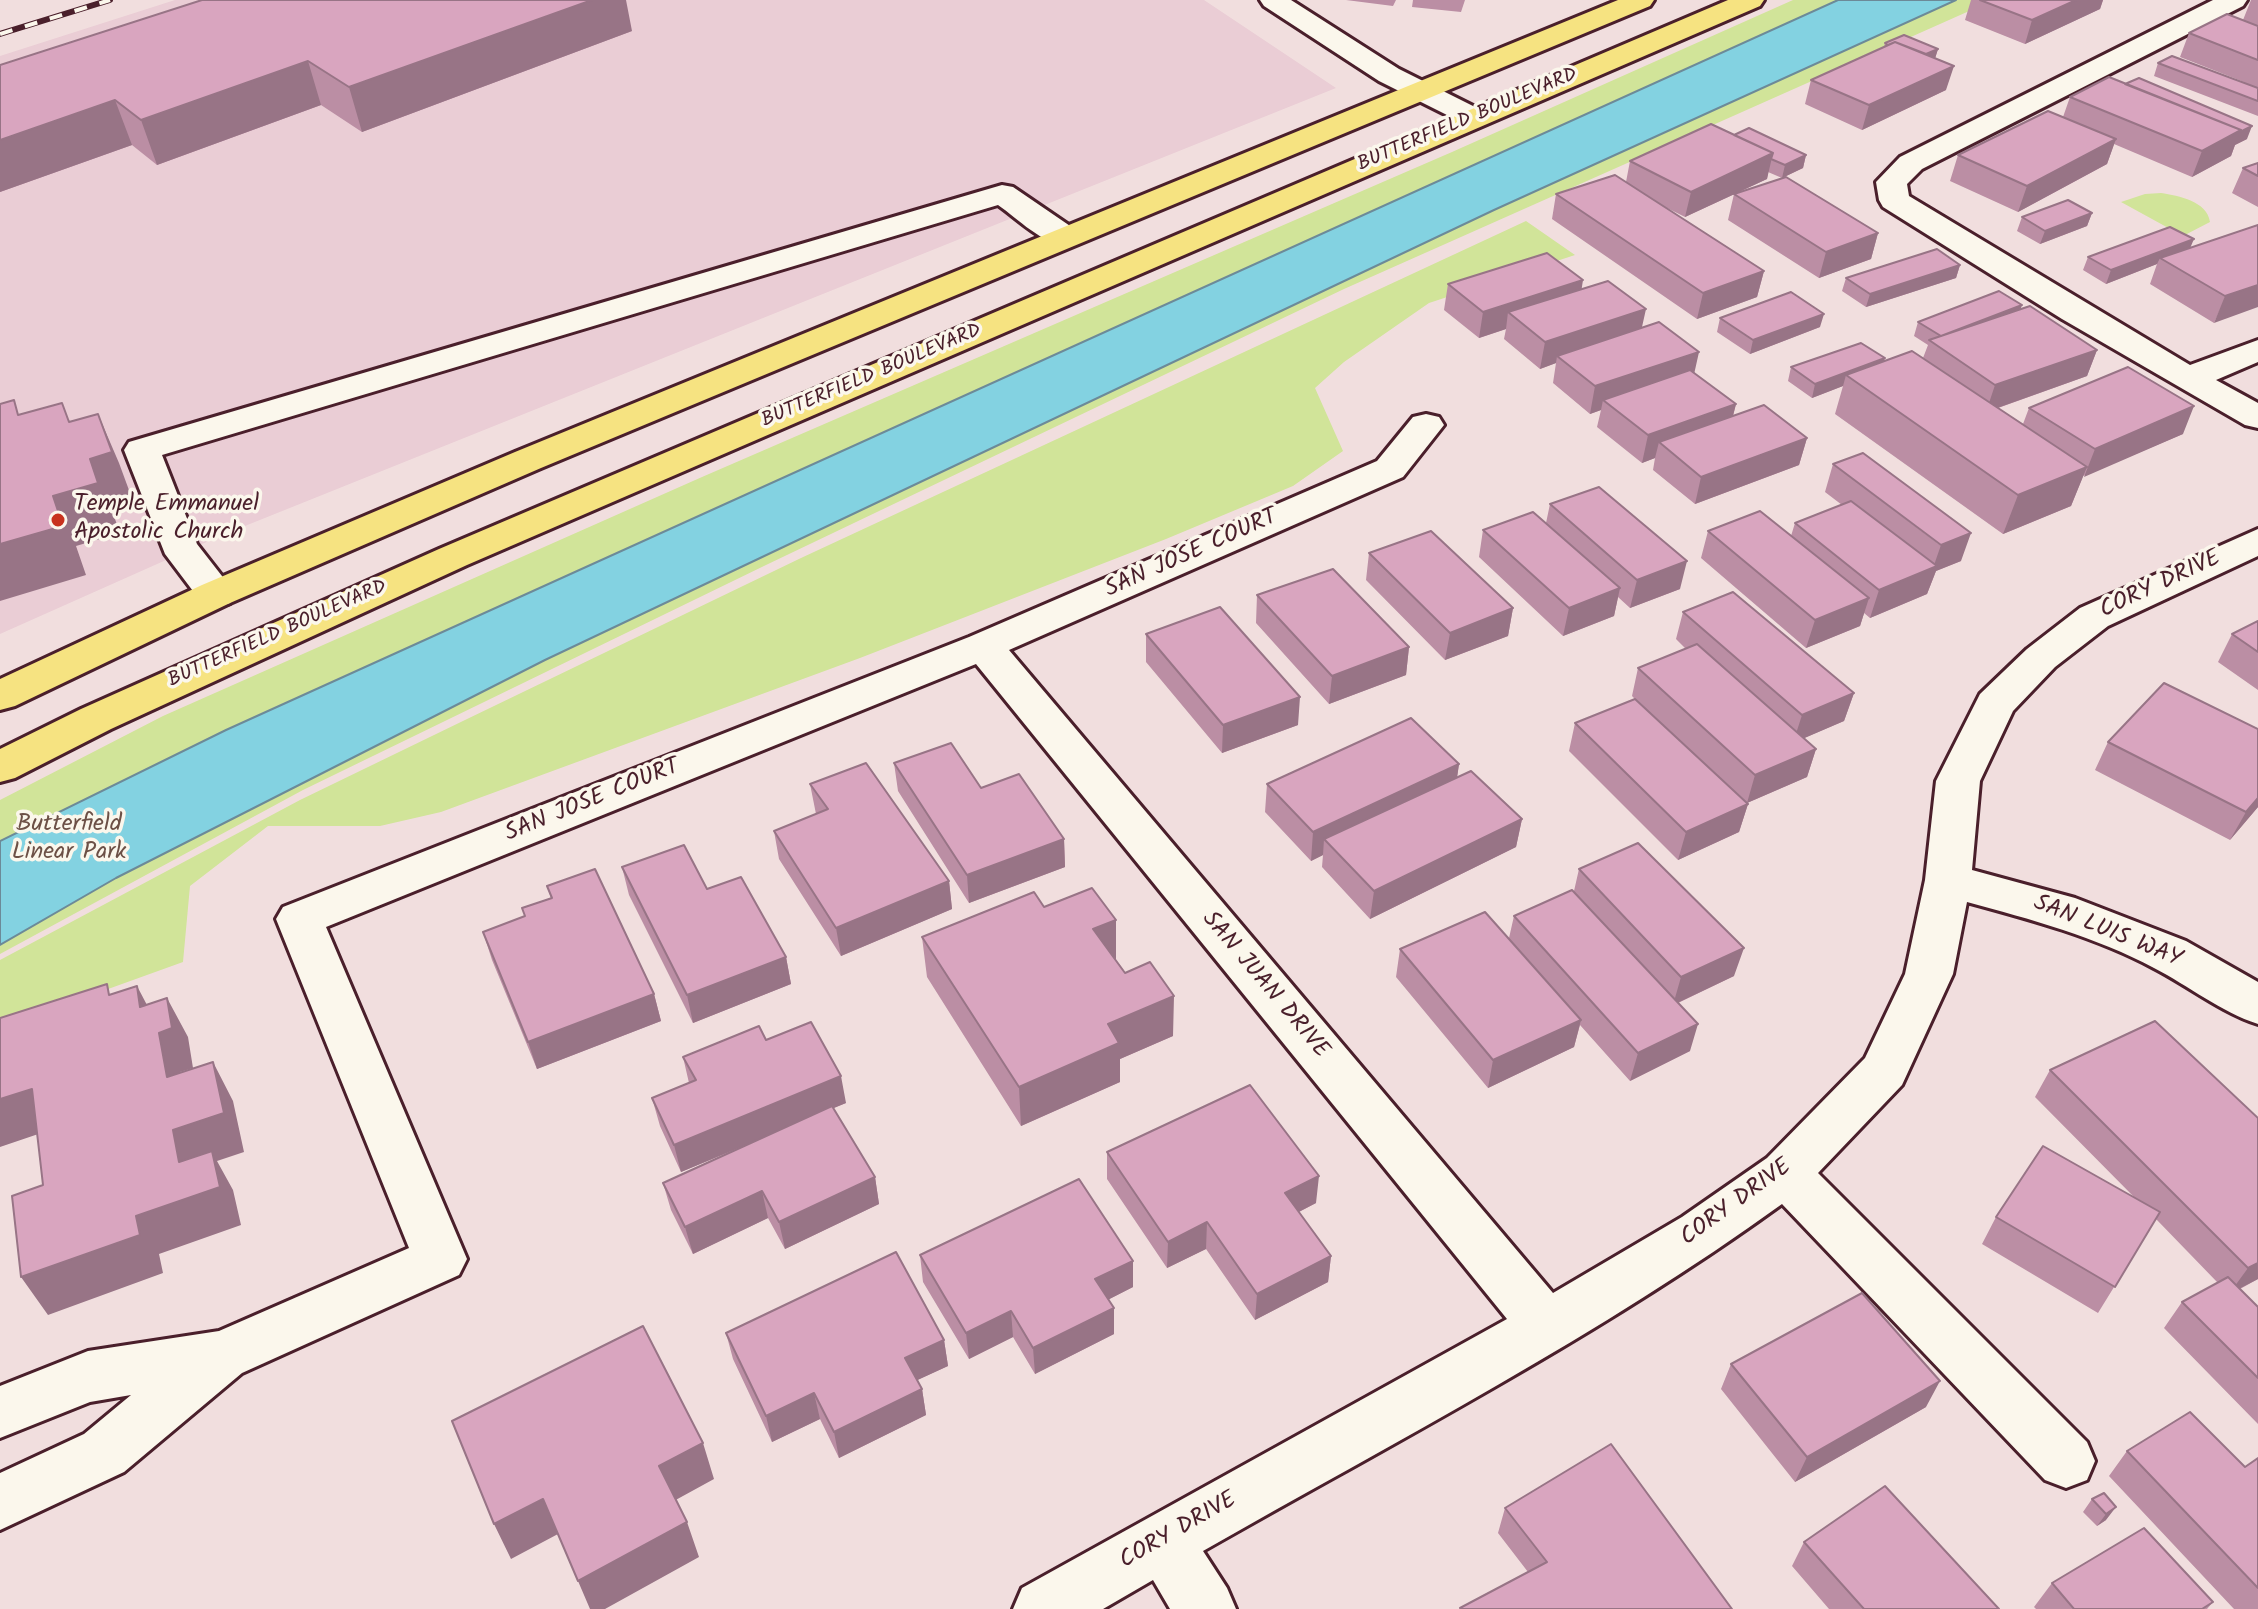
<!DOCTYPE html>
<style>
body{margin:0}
canvas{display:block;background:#f1dede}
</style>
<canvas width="2258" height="1609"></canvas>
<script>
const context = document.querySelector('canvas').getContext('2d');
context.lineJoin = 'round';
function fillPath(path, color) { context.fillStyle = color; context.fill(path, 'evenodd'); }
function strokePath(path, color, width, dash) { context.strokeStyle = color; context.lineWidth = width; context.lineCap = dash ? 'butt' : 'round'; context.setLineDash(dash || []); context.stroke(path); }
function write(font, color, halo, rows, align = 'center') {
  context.font = font + ' Kalam,sans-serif'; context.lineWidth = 7; context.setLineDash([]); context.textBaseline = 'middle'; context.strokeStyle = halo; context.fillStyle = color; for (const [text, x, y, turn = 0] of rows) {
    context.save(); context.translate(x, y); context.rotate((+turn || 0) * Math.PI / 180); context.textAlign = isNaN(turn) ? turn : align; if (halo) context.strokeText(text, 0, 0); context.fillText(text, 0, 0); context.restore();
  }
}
fillPath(new Path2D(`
 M175,0H1204L1336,88L220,536L0,634V56Z`), '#eacdd5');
fillPath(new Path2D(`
 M1793,0H1994L1344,289L766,565L303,790L0,954V800L163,716L702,477L1452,152Z
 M2161,193C2179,196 2207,201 2210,222L2183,236L2121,202L2145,194Z
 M1526,221L1575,255L1429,303L1344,362L1315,388L1343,451L1293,486L1166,539L860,658L441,812L380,826H268L190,886L183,962L0,1028V960L300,800L465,720L801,558Z`), '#d1e499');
const water = new Path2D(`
 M1838,0H1956L1494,210L545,660L116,878L0,945V841L226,730Z`);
fillPath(water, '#83d2e1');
strokePath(water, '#6c8a98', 2);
const minor = new Path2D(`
 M1260,0H1291L1399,69L1485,112L1490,118L1485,124L1475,127L1465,124L1379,81L1264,6Z
 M2213,0H2247L2243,6L1922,169L1907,184L1909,196L2190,365L2258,340V362L2216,380L2258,403V428L2245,425L2062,319L1883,207L1879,200L1876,182L1900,157Z
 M1002,185L1013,187L1076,230L1081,237L1076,244C1048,251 1020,220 998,205L162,455L197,544L236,594L230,603L216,607L202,603L165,554L124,450L129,442Z
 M1426,414L1439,417L1444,425L1403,477L1009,650L1553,1293L1682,1217L1767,1158L1865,1058L1905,974L1925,880L1936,781L1980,694L2027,649L2080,608L2258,529V556L2108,626L2055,667L2013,711L1980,781L1972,870L2075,898L2186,941L2258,982V1024C2221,1012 2189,986 2154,968C2096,937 2030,919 1967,902L1953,974L1902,1085L1818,1173L2087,1442L2095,1461L2087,1480L2066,1488L2045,1480L1782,1204C1603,1334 1396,1441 1203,1551L1227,1588L1236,1609H1170L1153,1580L1103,1609H1013L1022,1588L1507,1319L976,664L326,927L467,1259L459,1275L242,1373L124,1472L0,1530V1473L84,1434L131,1395L90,1402L0,1438V1386L88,1351L219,1331L409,1248L276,919L283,907L969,637L1377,461L1413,417Z`);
const major = new Path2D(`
 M1618,0H1654L1650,6L541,468L230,603L15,706L0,710V679L202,585L515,452Z
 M1728,0H1764L1760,6L467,565L111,729L15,778L0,782V749L81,709L439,549Z`);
strokePath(minor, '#4a1f2b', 6);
strokePath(major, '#4a1f2b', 6);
fillPath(minor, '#fbf7ec');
fillPath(major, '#f6e381');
const rail = new Path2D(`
 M0,34L110,0`);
strokePath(rail, '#4a1f2b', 6);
strokePath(rail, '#fbf7ec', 4, [13]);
fillPath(new Path2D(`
 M1346,0H1396L1393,6Z
 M1413,0H1465L1461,12L1412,7Z
 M1971,0H2103L2100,9L2025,44L1965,20Z
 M2251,0H2258V116L2154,76L2158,63L2244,82L2180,57L2189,33L2243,20Z
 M632,31L362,132L321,105L157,165L132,145L0,192V65Z
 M1885,43L1938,49L1935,58L1946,90L1862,130L1805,104L1811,80L1884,47Z
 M2070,97L2247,139L2235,145L2231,156L2192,177L2114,144L2107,164L2018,212L1950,181L1958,155L2063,117Z
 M1734,135L1806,155L1803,168L1782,178L1768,172L1767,179L1685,217L1663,206L1764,271L1757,297L1697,319L1552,219L1556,194L1626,182L1630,161Z
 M2258,163V207L2232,193L2243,168Z
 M1734,194L1878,233L1871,259L1819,278L1728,220Z
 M2092,213L2087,226L2040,244L2017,231L2022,217Z
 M2258,225L2214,323L2150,284L2157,264L2106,284L2083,270L2088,257L2190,248Z
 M1960,265L1956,278L1866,307L1842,291L1846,278Z
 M1448,284L1582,289L1642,328L1694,373L1736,404L1733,416L1807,438L1799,465L1695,504L1653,470L1655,458L1642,463L1597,427L1601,410L1590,414L1553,383L1556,363L1540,369L1504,339L1506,329L1479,338L1444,310Z
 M2020,310L2097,350L2087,376L1998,408L2023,424L2029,408L2183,434L2083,476L2071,506L2003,534L1835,414L1843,386L1812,398L1788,381L1791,367L1923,358L1928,345L1914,336L1918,322Z
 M1720,318L1820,327L1750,354L1717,332Z
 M1833,464L1961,561L1936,571L1927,594L1870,618L1864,613L1860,626L1806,648L1701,558L1708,531L1791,536L1795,523L1842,505L1825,492Z
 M1550,504L1680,589L1630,608L1618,597L1614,616L1563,636L1479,557L1483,530L1546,523Z
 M1369,553L1513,608L1508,636L1445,660L1366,580Z
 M1257,595L1409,647L1406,675L1329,704L1256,623Z
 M1683,612L1854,693L1844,721L1804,738L1816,749L1807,777L1747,803L1748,804L1739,832L1678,860L1569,751L1575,723L1635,699L1632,696L1638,668L1686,649L1676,639Z
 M2258,621V690L2218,662L2232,634Z
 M1146,634L1298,725L1222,753L1146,662Z
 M2258,729V807L2230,840L2095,770L2108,742Z
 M894,763L981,788L1064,839L1065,867L969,903L898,791Z
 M1459,764L1457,777L1522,819L1516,847L1370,919L1322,867L1323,855L1311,861L1265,812L1267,784Z
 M810,784L949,881L952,909L841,956L779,859L774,831L816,814Z
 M622,867L707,889L786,957L791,984L693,1023L629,895Z
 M1579,869L1734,976L1678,1003L1690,1051L1630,1081L1580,1025L1574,1047L1488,1088L1396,977L1400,949L1509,938L1514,916L1574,891Z
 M547,886L654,994L661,1021L537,1069L492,960L483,932L525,916L522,908L551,898Z
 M1044,907L1116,960L1173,1036L1120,1059V1082L1021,1126L927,977L922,937Z
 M766,1040L846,1103L833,1108L875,1177L879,1204L785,1249L768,1218L693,1254L671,1210L663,1183L756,1141L681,1172L660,1126L652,1098L689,1083L683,1057Z
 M2050,1070L2258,1118V1279L2240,1289L2258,1307V1424L2164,1328L2182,1302L2218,1283L2156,1219L2098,1313L1982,1244L1996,1217L2135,1198L2035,1097Z
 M1107,1152L1316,1203L1299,1212L1331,1256L1328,1282L1255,1320L1206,1249L1167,1268L1107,1179Z
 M920,1255L1133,1287L1109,1299L1114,1334L1035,1374L1013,1337L969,1359L923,1282Z
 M726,1333L944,1340L948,1366L917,1380L922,1389L926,1415L839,1458L820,1419L772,1442L733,1359Z
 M1731,1364L1926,1407L1795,1482L1721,1389Z
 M2127,1451L2245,1467L2258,1458V1609H2234L2109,1476Z
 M2104,1493L2106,1520L2097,1526L2083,1512L2092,1499Z
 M1505,1508L1732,1609H1460L1528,1572L1498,1533Z
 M1804,1542L1999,1609H1829L1792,1566Z
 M2052,1583L2213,1602L2207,1609H2036L2034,1607Z`), '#bb8ea4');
fillPath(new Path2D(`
 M587,0H626L632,31L362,132L349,87Z
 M2076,0H2103L2100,9L2025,44L2032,20Z
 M1938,49L1934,62L1919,58Z
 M308,61L321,105L157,165L141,120Z
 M1954,66L1946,90L1862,130L1869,105Z
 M115,100L132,145L0,192V140Z
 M2252,126L2247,139L2235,145L2231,156L2192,177L2202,151L2241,130Z
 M2116,139L2107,164L2018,212L2027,186Z
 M1773,153L1767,179L1685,217L1691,192Z
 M1806,155L1803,168L1782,178L1785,165Z
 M2092,213L2087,226L2040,244L2045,231Z
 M1878,233L1871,259L1819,278L1826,252Z
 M2194,239L2188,253L2160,258L2157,264L2106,284L2111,270Z
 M1960,265L1956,278L1866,307L1870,294Z
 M1764,271L1757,297L1697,319L1703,293Z
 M1583,280L1579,306L1508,312L1506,329L1479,338L1483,312Z
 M2258,285V307L2214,323L2225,296Z
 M2022,305L2017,319L1941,336Z
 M1646,309L1640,336L1557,356L1556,363L1540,369L1545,342Z
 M1824,314L1820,327L1750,354L1753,340Z
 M2097,350L2087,376L1986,412L1995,385Z
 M1699,352L1693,379L1603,400L1601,410L1590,414L1595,386Z
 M1885,358L1881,372L1846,375L1843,386L1812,398L1815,384Z
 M1736,404L1729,431L1659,442L1655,458L1642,463L1648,435Z
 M2194,406L2183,434L2084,477L2095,449Z
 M98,414L119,463L133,501L111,508L120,533L76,546L86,575L0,601V544L53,496L90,459Z
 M1807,438L1799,465L1695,504L1701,477Z
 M2087,467L2071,506L2003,534L2018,495Z
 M1971,533L1961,561L1936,571L1927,594L1870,618L1879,590L1933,568L1941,545Z
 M1687,561L1680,589L1630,608L1637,580Z
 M1620,588L1614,616L1563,636L1569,608Z
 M1869,598L1860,626L1806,648L1815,620Z
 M1513,608L1508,636L1445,660L1450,633Z
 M1409,647L1406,675L1329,704L1332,676Z
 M1854,693L1844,721L1793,743L1802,715Z
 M1300,697L1298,725L1222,753L1223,725Z
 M1816,749L1807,777L1747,803L1755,775Z
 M1459,764L1455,792L1324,839L1323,855L1311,861L1313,832Z
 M2258,798V807L2230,840L2246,812Z
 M1748,804L1739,832L1678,860L1686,832Z
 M1522,819L1516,847L1370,919L1374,891Z
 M1064,839L1065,867L969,903L967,875Z
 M949,881L952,909L841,956L836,928Z
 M1116,920V960L1093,929Z
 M1744,948L1734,976L1673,1005L1681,977Z
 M786,957L791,984L693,1023L687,995Z
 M137,986L158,1026L167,998L188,1037L193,1068L180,1072L188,1117L167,1077L140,1007Z
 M654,994L661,1021L537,1069L528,1042Z
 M1174,996L1173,1036L1120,1059V1082L1021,1126L1019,1087L1108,1024Z
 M1581,1020L1574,1047L1488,1088L1493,1060Z
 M1698,1024L1690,1051L1630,1081L1638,1053Z
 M213,1062L233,1101L244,1152L217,1161L233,1190L241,1225L159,1254L163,1273L48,1315L21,1277L136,1216L173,1130Z
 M841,1076L846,1103L681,1172L674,1145Z
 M32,1089L56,1128L0,1147V1099Z
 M1319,1176L1316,1203L1283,1220L1285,1193Z
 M875,1177L879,1204L785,1249L779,1222Z
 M762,1191L768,1218L693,1254L685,1227Z
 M1207,1222L1206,1249L1167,1268L1168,1242Z
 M1331,1256L1328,1282L1255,1320L1257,1294Z
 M1133,1261V1287L1096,1306L1095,1279Z
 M2258,1263V1279L2229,1294L2248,1268Z
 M1114,1308V1334L1035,1374L1033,1348Z
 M1011,1311L1013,1337L969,1359L966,1333Z
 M944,1340L948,1366L909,1384L905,1358Z
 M1940,1381L1926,1407L1795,1482L1807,1457Z
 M922,1389L926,1415L839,1458L834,1432Z
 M814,1393L820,1419L772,1442L766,1416Z
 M703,1443L714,1479L672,1502L659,1466Z
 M543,1499L558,1534L511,1559L494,1524Z
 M2116,1507L2106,1520L2097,1526L2106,1514Z
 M687,1522L699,1557L605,1609H590L578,1581Z`), '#987486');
const building = new Path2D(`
 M202,0H592L349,87L308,61L141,120L115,100L0,140V65Z
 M1980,0H2076L2032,20Z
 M2227,14L2258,26V60L2189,33Z
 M1904,35L1938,49L1926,54L1895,42L1888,45L1885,43Z
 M1895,42L1954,66L1869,105L1811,80Z
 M2172,56L2258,88V101L2158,63Z
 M2109,77L2241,130L2202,151L2070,97Z
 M2139,78L2252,126L2240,132L2241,130L2125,84Z
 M2048,111L2116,139L2027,186L1958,155Z
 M1711,124L1773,153L1691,192L1630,161Z
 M1749,128L1806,155L1785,165L1771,159L1773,153L1734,135Z
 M2258,163V176L2243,168Z
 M1615,175L1764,271L1703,293L1556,194Z
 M1786,177L1878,233L1826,252L1734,194Z
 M2068,200L2092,213L2045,231L2022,217Z
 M2258,225V285L2225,296L2160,258Z
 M2170,227L2194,239L2111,270L2088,257Z
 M1937,249L1960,265L1870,294L1846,278Z
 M1547,253L1583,280L1483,312L1448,284Z
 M1608,281L1646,309L1545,342L1508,312Z
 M1999,291L2022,305L1941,336L1918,322Z
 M1791,292L1824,314L1753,340L1720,318Z
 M2030,306L2097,350L1995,385L1929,340Z
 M1659,322L1699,352L1595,386L1557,356Z
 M1861,343L1885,358L1815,384L1791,367Z
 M1912,351L2087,467L2018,495L1846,375Z
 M2128,367L2194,406L2095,449L2029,408Z
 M1690,370L1736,404L1648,435L1603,400Z
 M14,400L18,415L62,403L69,422L98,414L112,452L90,459L98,483L53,496L63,526L0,544V404Z
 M1764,405L1807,438L1701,477L1659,442Z
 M1863,453L1971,533L1941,545L1833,464Z
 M1599,487L1687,561L1637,580L1550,504Z
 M1851,501L1937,566L1879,590L1795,523Z
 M1760,511L1869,598L1815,620L1708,531Z
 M1533,512L1620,588L1569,608L1483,530Z
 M1431,531L1513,608L1450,633L1369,553Z
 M1333,569L1409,647L1332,676L1257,595Z
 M1733,592L1854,693L1802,715L1683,612Z
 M1220,607L1300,697L1223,725L1146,634Z
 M2258,621V652L2232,634Z
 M1697,644L1816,749L1755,775L1638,668Z
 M2164,683L2258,729V798L2246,812L2108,742Z
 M1635,699L1748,804L1686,832L1575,723Z
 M1411,718L1459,764L1313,832L1267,784Z
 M951,743L981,788L1019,774L1064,839L967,875L894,763Z
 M866,763L949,881L836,928L774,831L828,809L810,784Z
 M1471,771L1522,819L1374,891L1324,839Z
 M1638,843L1744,948L1681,977L1579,869Z
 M684,845L707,889L741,877L786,957L687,995L622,867Z
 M595,869L654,994L528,1042L483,932L525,916L522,908L552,898L547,886Z
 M1092,888L1116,920L1093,929L1125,973L1150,962L1174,996L1108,1024L1119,1043L1019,1087L922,937L1034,892L1044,907Z
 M1572,890L1698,1024L1638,1053L1514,916Z
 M1485,912L1581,1020L1493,1060L1400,949Z
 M107,984L109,995L137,986L140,1007L167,998L172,1028L159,1033L167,1077L213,1062L224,1113L173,1130L179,1162L212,1151L220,1187L136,1216L140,1235L21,1277L12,1196L43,1185L32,1089L0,1099V1018Z
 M2155,1021L2258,1118V1263L2248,1268L2050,1070Z
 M811,1022L841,1076L674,1145L652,1098L696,1080L683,1057L759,1026L766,1040Z
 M1250,1085L1319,1176L1285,1193L1331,1256L1257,1294L1207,1222L1168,1242L1107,1152Z
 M832,1106L875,1177L779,1222L762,1191L685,1227L663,1183Z
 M2043,1146L2160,1212L2115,1287L1996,1217Z
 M1079,1179L1133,1261L1095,1279L1114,1308L1033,1348L1011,1311L966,1333L920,1255Z
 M896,1252L944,1340L905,1358L922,1389L834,1432L814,1393L766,1416L726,1333Z
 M2228,1277L2258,1307V1378L2182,1302Z
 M1862,1293L1940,1381L1807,1457L1731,1364Z
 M643,1326L703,1443L659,1466L687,1522L578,1581L543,1499L494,1524L452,1421Z
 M2190,1412L2245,1467L2258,1458V1588L2127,1451Z
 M1611,1444L1732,1609H1461L1460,1608L1547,1562L1505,1508Z
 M1885,1486L1999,1609H1864L1804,1542Z
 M2104,1493L2116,1507L2106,1514L2092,1499Z
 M2144,1528L2213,1602L2202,1609H2074L2052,1583Z`);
fillPath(building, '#d9a5bf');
strokePath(building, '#987486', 2);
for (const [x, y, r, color] of [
 [58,520,8,"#c8321e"]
]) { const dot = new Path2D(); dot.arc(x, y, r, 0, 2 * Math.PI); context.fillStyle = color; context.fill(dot); strokePath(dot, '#fbf7ec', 3); }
write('20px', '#4a1f2b', '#fbf7ec', [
 ["BUTTERFIELD BOULEVARD",1468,121,-23],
 ["BUTTERFIELD BOULEVARD",872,377,-23],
 ["BUTTERFIELD BOULEVARD",278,635,-24]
]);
write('24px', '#4a1f2b', '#fbf7ec', [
 ["Temple Emmanuel",74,506],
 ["Apostolic Church",74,534]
], 'left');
write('24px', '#4a1f2b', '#fbf7ec', [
 ["SAN JOSE COURT",1192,555,-24],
 ["CORY DRIVE",2161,586,-25],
 ["SAN JOSE COURT",593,802,-22],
 ["SAN LUIS WAY",2107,933,22],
 ["SAN JUAN DRIVE",1264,986,50],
 ["CORY DRIVE",1737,1204,-36],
 ["CORY DRIVE",1179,1532,-30]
]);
write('24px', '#6c5046', '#fbf7ec', [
 ["Butterfield",69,826],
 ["Linear Park",69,854]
]);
</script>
